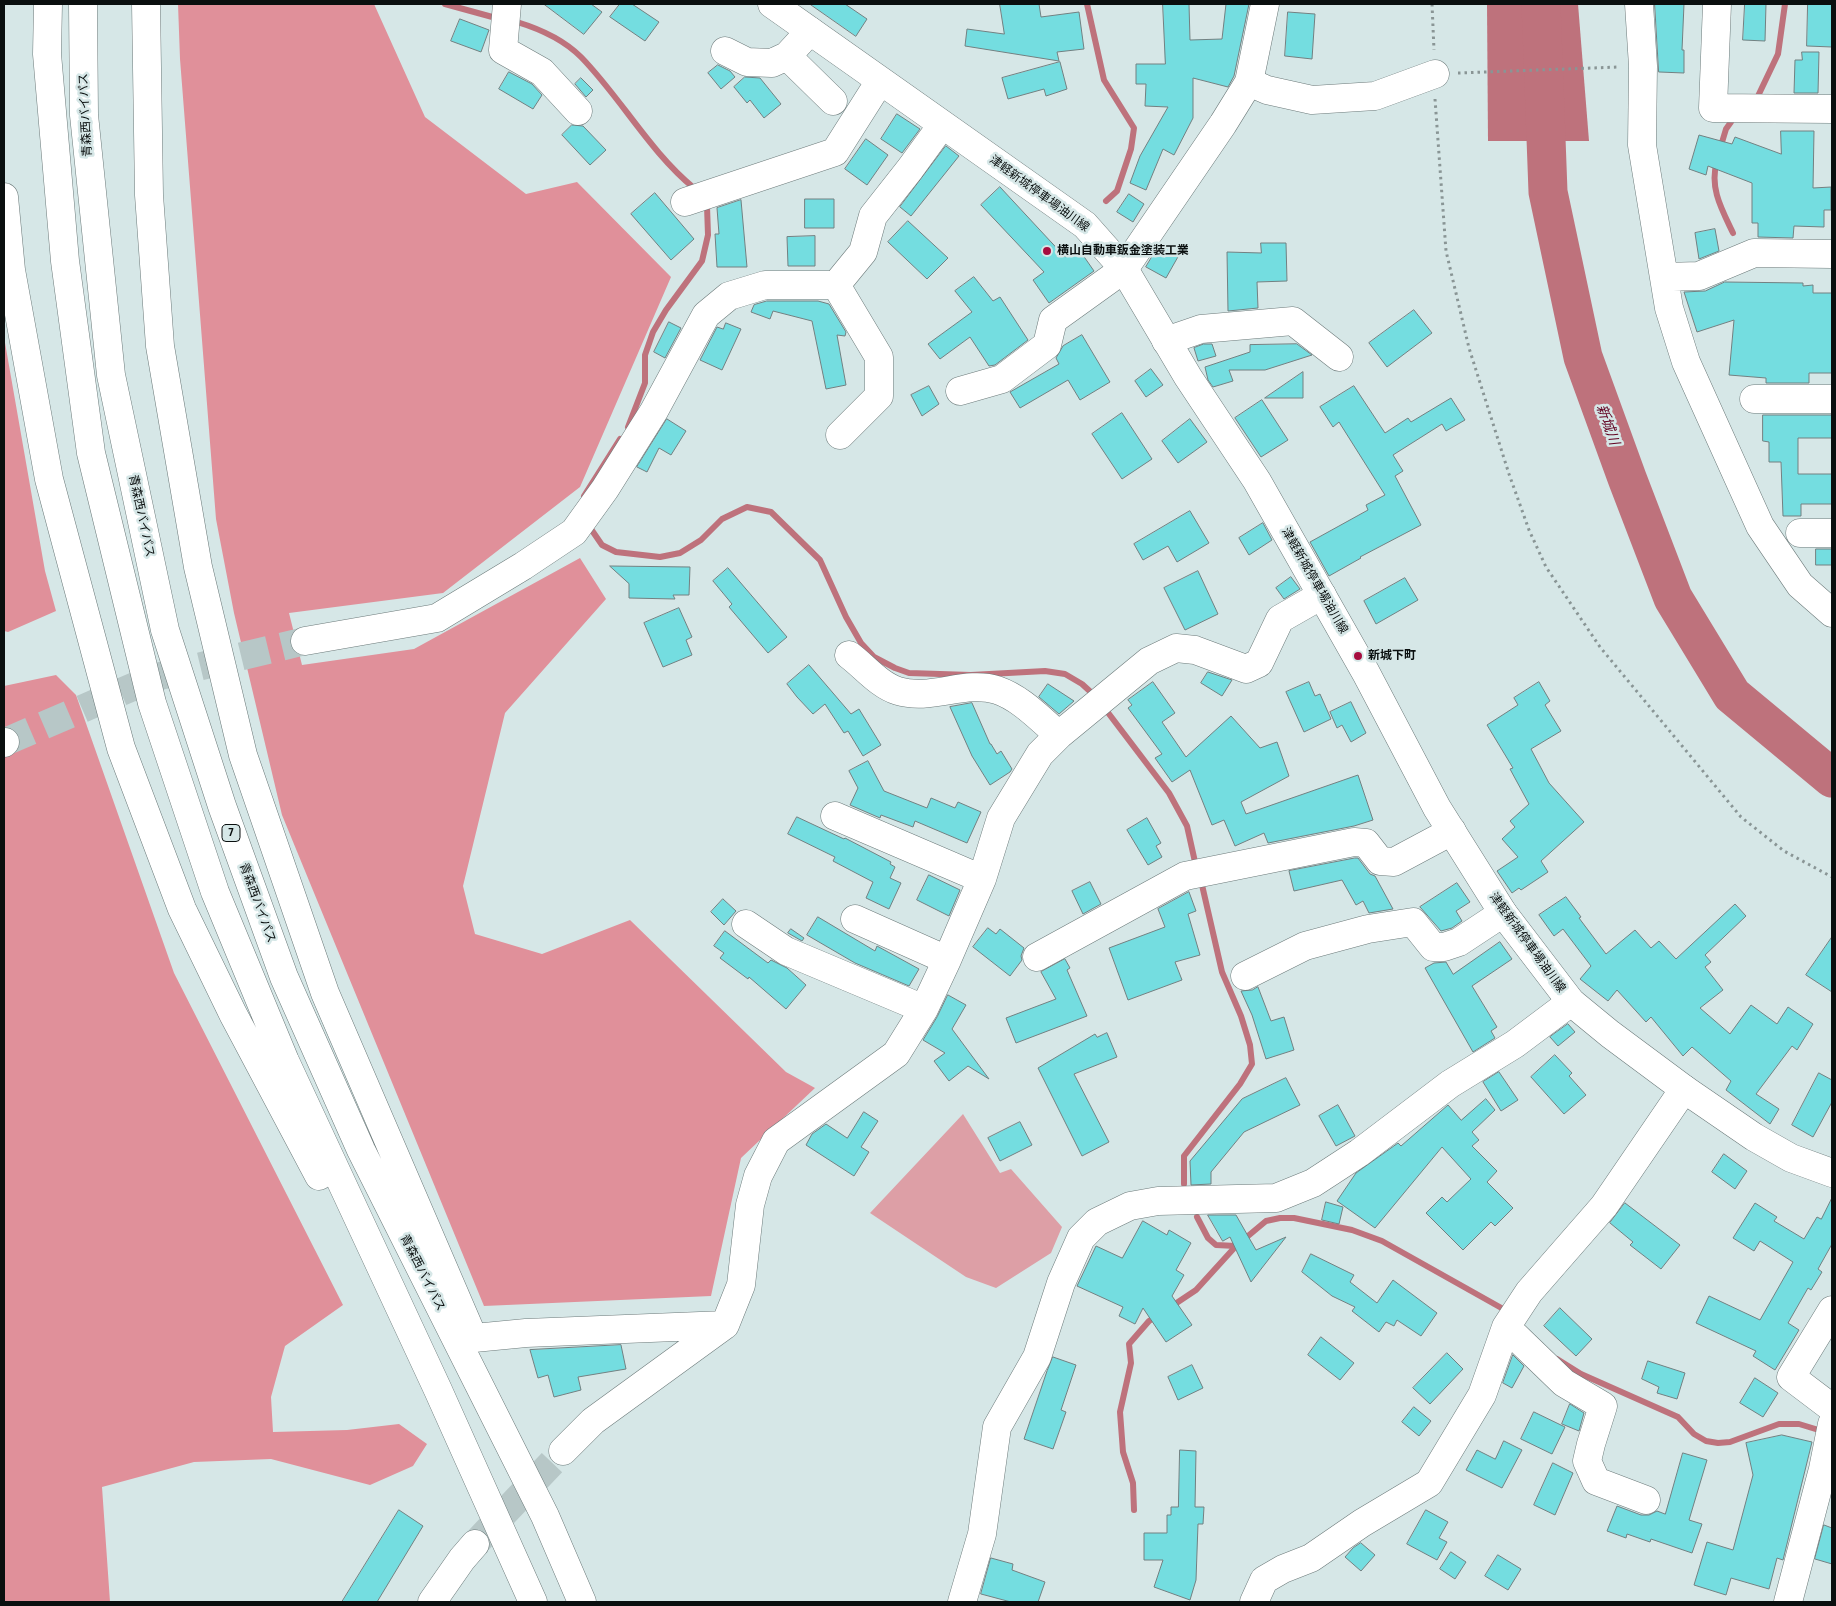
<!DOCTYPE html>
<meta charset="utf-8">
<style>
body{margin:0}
#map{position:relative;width:1836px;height:1606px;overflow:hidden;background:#d6e7e7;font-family:"Roboto Condensed",sans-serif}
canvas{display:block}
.frame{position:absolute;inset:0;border:5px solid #0a0f0f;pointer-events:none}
</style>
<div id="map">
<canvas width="1836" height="1606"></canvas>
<div class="frame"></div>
</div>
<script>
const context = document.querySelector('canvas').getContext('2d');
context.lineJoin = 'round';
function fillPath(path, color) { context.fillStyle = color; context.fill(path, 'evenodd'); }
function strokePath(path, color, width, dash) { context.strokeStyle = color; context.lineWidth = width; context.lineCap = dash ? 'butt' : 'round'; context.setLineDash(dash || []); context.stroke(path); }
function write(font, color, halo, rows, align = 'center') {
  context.font = font + ' "Roboto Condensed","Noto Sans JP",sans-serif'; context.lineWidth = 5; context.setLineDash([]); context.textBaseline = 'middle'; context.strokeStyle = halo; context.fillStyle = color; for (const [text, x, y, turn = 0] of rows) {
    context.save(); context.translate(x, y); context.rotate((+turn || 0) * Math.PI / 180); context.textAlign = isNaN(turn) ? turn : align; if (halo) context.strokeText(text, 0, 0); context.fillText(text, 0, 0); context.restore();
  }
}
fillPath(new Path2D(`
 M963,1114L1000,1173L1011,1169L1062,1227L1051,1253L996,1288L966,1277L870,1213Z`), '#dd9fa6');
fillPath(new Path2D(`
 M178,4H374L425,117L526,194L577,182L671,277L580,487L443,593L289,613L302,665L414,649L580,558L606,599L505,713L463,886L475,934L542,954L630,920L786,1072L815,1088L741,1158L711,1296L484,1306L282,815L234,613L216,519L180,59Z
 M4,337L45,571L56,611L8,632L4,631Z
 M56,675L76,695L174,973L343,1305L285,1346L271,1397L273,1432L347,1430L399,1424L427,1444L413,1466L370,1485L271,1459L194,1462L102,1487L110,1602H4V686Z`), '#e0909a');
fillPath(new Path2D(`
 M1487,4H1578L1589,141H1488Z`), '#be727c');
strokePath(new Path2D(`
 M445,4L496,18
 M1087,4L1104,80L1134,128L1131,149L1117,191L1106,201
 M517,22C540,29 563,39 581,57C621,98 650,152 694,188
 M1758,96L1778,54L1785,4
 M1720,149L1726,129L1731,122
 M1717,161C1709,188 1722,210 1733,233
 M628,427L645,383V355L653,332L666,310L702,261L708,235L707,206
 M584,496L620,439
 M591,529L602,545L616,552L660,557L680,553L701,540L722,519L747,507L771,512L820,560L846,617L861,643L874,657L895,668L909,673L971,675L1045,671L1065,674L1082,684L1094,695
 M1106,710L1169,793L1187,826L1195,862
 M1184,1184V1156L1240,1084L1252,1064L1250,1045L1241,1016L1222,972L1202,885
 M1197,1217L1208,1238L1216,1245L1236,1246
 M1169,1308L1196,1290L1236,1246L1266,1221L1280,1218H1294L1352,1230L1382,1241L1505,1310
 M1557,1359L1581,1374L1678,1417L1694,1434L1706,1441L1718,1443L1730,1442L1779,1424H1799L1822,1431
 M1134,1510L1133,1483L1123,1452L1120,1412L1131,1363L1129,1344L1149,1321L1157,1316`), '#be727c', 6);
strokePath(new Path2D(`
 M1541,4L1548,192L1583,357L1627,478L1673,598L1732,695L1832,778`), '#be727c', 39);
const building = new Path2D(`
 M544,4H591L602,12L584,34Z
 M620,4H632L659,22L645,41L610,17Z
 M810,4H845L867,19L856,36Z
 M1000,4H1039L1041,17L1079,12L1084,49L1057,52L1059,61L965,46L967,29L1004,34Z
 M1163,4H1189L1190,40L1222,39L1226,4H1249L1234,76L1228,87L1193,78V118L1174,155L1163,149L1146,190L1130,183L1140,156L1168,107L1145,106L1146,84H1136V64H1165Z
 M1655,4H1684L1682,50H1684V73L1659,72Z
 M1745,4H1766L1765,41L1743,40Z
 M1808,4H1832V47L1807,46Z
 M1288,12L1315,14L1312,59L1285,56Z
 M460,19L489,30L481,52L451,41Z
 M1802,52H1819L1818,93H1794L1795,60H1802Z
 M1060,62L1067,89L1046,96L1044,89L1008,99L1002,78Z
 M718,65L730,71L735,77L721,89L708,73Z
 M509,72L532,84L542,95L533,109L499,89Z
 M745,77L760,78L781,104L764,118L750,100L747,103L734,87Z
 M581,78L593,90L586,97L575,84Z
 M897,114L920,129L902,153L881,139Z
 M572,125L583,126L606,150L590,165L562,135Z
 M1781,131H1814L1813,188L1831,187V210H1824V227L1794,226L1793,238L1758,237V223H1752V183L1708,166L1706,175L1689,169L1699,135L1732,144L1735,137L1781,154Z
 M866,139L888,155L867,185L845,169Z
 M946,146L959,156L911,216L900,207Z
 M1000,187L1065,257L1078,248L1094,271L1049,303L1033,280L1044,272L981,205Z
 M655,193L694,239L671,260L631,214Z
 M1129,194L1144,204L1133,222L1117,212Z
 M805,199H834V228H805Z
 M741,200L747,267H717L715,234H719L717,208Z
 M908,221L948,258L927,279L888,242Z
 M1715,229L1719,251L1699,259L1695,233Z
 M815,236V266H788L787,237Z
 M1261,243H1286L1287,281L1257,282L1258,308L1228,311L1227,252L1261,253Z
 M1160,244L1179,255L1166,278L1146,267Z
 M974,277L993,301L1000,297L1028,340L995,365L989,366L970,337L940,359L928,344L972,312L955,291Z
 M1725,282L1803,283V286L1813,285V293H1832V373H1809V383H1766V378L1729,375L1734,320L1697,332L1684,292L1705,291Z
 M767,301H818L829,304L846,332L845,336L837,335L846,385L826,389L812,321L773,311L770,319L751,312L754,305Z
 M1414,310L1432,333L1387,367L1369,343Z
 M669,322L681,328L665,358L654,352Z
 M726,323L741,329L722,370L700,360L717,327L723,329Z
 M1082,335L1110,382L1080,400L1068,380L1020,408L1010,392L1059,364L1056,358L1063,346Z
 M1204,344H1212L1216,356L1198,361L1194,348Z
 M1297,344L1312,355L1265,370H1229L1233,381L1213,387L1208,380L1205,367L1250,352V345Z
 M1151,369L1163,385L1146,397L1135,381Z
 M1303,372V398H1265Z
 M929,386L939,404L922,416L911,395Z
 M1354,386L1385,433L1408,418L1411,422L1451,398L1465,420L1446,431L1442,424L1393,455L1403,471L1395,476L1421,525L1360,557L1361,558L1329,576L1310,542L1368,510L1366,505L1385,495L1339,422L1333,427L1320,407Z
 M1262,400L1288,440L1261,457L1235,418Z
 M1122,413L1152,459L1122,479L1092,434Z
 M1763,415H1832V438H1798V474H1832V504H1801V516H1783L1781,462H1769V442L1763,441Z
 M667,419L686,431L671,455L659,448L647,472L637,467Z
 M1190,419L1207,442L1178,463L1162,441Z
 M1190,511L1209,543L1177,562L1168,546L1143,560L1134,544Z
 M1263,523L1272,540L1249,555L1239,538Z
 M1816,549H1832V565H1816Z
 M610,566L690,567L689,595H673L675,599L629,598V584Z
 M728,568L787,637L768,653L729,607L732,604L713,581Z
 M1198,571L1218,614L1185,630L1164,588Z
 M1291,577L1300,589L1284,599L1276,588Z
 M1405,578L1418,600L1376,624L1364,601Z
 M679,608L692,637L686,640L692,655L663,667L644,623Z
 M809,665L851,714L859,709L881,745L863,756L848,731L844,733L825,704L813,714L797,697L787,684Z
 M1208,672L1232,680L1222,696L1201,683Z
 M1153,682L1175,713L1162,722L1186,757L1231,716L1260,748L1277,742L1289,776L1241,802L1246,814L1358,775L1373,820L1354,826L1268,843L1264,833L1235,846L1224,820L1212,825L1190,770L1172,782L1155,758L1162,754L1128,708L1132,705L1128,700Z
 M1309,682L1315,696L1320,694L1331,719L1304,732L1286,692Z
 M1539,682L1550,701L1545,705L1561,731L1531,749L1549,783L1584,822L1541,861L1548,872L1521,890L1519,888L1512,893L1497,871L1518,857L1502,839L1515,827L1510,821L1529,804L1510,769L1513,768L1487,725L1518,705L1514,698Z
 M1048,684L1074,701L1059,714L1039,697Z
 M1351,702L1366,733L1351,742L1342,725L1337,728L1330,712Z
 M972,703L990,744H991L997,754L1001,751L1012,769L1010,772L990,785L972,756L950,707Z
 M868,761L884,791L927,808L931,798L955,808L958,802L981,812L967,843L915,821L913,827L881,815L880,818L850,805L858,788L849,771Z
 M797,817L844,839L845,838L891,862L890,864L895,867L890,878L901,883L889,909L866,898L873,882L833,861L835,857L788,834Z
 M1147,818L1161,843L1156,846L1162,857L1148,865L1127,830Z
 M1355,858H1358L1370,874L1375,876L1393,909L1369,913L1363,901L1356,905L1342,880L1294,891L1289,871Z
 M929,875L960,890L949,916L917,900Z
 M1090,882L1101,904L1083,914L1072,891Z
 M1457,883L1470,902L1456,911L1462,921L1452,928L1441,931L1420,907Z
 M1189,892L1196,911L1188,914L1200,955L1175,962L1182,980L1128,1000L1109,948L1165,927L1158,909Z
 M1566,897L1581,917L1579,918L1606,954L1635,930L1651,948L1659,941L1676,959L1735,904L1746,916L1705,955L1711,962L1705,967L1723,990L1700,1008L1730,1034L1751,1005L1777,1024L1788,1007L1813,1024L1797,1050L1792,1046L1756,1094L1779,1109L1770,1124L1726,1090L1731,1081L1692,1047L1683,1056L1651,1017L1646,1022L1617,990L1608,1001L1580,979L1591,966L1563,929L1554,936L1539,915Z
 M723,899L736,911L724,925L711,912Z
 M818,917L875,951L877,946L919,969L909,986L855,963L807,935Z
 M988,928L996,934L1000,929L1024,948L1021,956L1022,960L1010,976L973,947Z
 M791,929L804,938L802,941L788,933Z
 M725,931L768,963L771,960L787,968L806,985L786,1009L749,977L748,979L720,958L724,953L714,946Z
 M1832,937V992L1806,975Z
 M1500,942L1512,959L1472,986L1497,1027L1491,1031L1495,1038L1473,1052L1425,968L1434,963L1446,962L1453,974Z
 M1065,959L1070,968L1067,970L1087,1016L1016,1043L1006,1018L1056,999L1041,972Z
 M1258,987L1271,1021L1284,1017L1294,1050L1266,1059L1252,1015L1241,991L1252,990Z
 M948,995L966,1005L952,1029L989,1079L968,1066L949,1081L934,1061L945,1053L923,1040L937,1017Z
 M1568,1024L1575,1032L1558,1046L1550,1037Z
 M1107,1033L1117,1057L1074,1074L1109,1142L1082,1156L1038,1068L1095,1034L1097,1037Z
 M1555,1055L1572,1073L1569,1076L1586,1095L1564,1114L1531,1077Z
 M1499,1072L1518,1100L1501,1111L1483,1082Z
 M1819,1073L1832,1080V1102L1813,1137L1792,1125Z
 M1286,1078L1300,1105L1244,1132L1211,1172V1184L1191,1185L1190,1161L1242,1099Z
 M1486,1099L1495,1110L1472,1132L1479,1140L1472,1146L1497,1171L1487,1182L1513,1208L1495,1226L1491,1222L1463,1250L1426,1213L1442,1197L1447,1202L1471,1179L1442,1147L1375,1228L1337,1201L1356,1173L1398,1143L1401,1146L1448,1105L1461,1120Z
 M1338,1105L1355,1136L1336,1146L1319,1116Z
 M864,1112L878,1121L861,1147L869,1152L854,1176L806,1145L812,1134L826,1124L847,1138Z
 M1020,1122L1032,1145L1000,1161L988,1138Z
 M1724,1154L1747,1171L1735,1189L1712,1172Z
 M1832,1198V1244L1818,1269L1822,1272L1811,1290L1808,1288L1788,1323L1799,1330L1775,1370L1753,1356L1756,1351L1696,1323L1709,1296L1760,1320L1793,1262L1760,1241L1754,1251L1733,1238L1755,1203L1777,1217L1774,1221L1804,1239L1817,1217L1821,1219Z
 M1326,1202L1343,1207L1339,1224L1322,1220Z
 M1625,1203L1680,1245L1661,1269L1630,1245L1633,1242L1610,1223Z
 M1208,1215H1236L1256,1250L1286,1237L1251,1282L1230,1237L1223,1241Z
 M1143,1221L1167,1235L1169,1230L1191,1243L1176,1270L1184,1275L1172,1296L1192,1325L1166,1342L1143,1308L1135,1324L1119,1316L1123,1307L1077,1286L1096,1246L1122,1258Z
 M1311,1254L1354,1275L1350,1282L1377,1303L1393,1280L1437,1313L1421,1336L1397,1320L1394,1326L1386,1322L1379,1332L1352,1311L1355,1307L1332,1296L1302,1272Z
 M1560,1308L1592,1339L1576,1356L1544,1326Z
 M1321,1337L1354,1363L1340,1380L1308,1355Z
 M621,1345L626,1369L578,1377L581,1390L554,1397L548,1375L538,1378L530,1350Z
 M1447,1353L1463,1369L1430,1404L1413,1388Z
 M1513,1355L1524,1366L1512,1388L1503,1383Z
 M1053,1357L1076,1365L1061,1410L1066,1412L1053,1449L1024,1439L1047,1371Z
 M1648,1361L1685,1373L1677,1399L1657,1393L1659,1387L1642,1379Z
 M1192,1365L1203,1388L1178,1400L1168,1377Z
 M1755,1378L1778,1393L1763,1417L1740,1403Z
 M1570,1404L1584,1413L1579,1431L1562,1424Z
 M1414,1407L1431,1421L1419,1436L1402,1422Z
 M1534,1412L1565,1427L1552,1454L1521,1439Z
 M1782,1435L1812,1442L1783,1560L1777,1558L1769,1589L1731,1578L1726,1595L1694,1585L1707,1542L1733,1550L1753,1475L1746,1443Z
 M1504,1441L1522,1450L1502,1488L1466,1470L1477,1450L1495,1459Z
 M1180,1450L1196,1451L1195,1507H1204L1203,1524H1198L1196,1580L1190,1600L1154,1587L1163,1560H1144V1533H1167V1515H1171V1507H1178Z
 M1683,1453L1707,1460L1689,1520L1702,1524L1692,1553L1651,1539L1650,1542L1627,1534L1626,1538L1607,1531L1617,1506L1641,1515H1649L1657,1511L1665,1514Z
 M1553,1463L1573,1473L1555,1515L1534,1505Z
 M399,1510L423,1526L377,1602H342Z
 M1426,1510L1448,1522L1439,1538L1447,1542L1437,1560L1407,1544Z
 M1824,1525L1832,1528V1564L1815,1559Z
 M1361,1543L1375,1555L1361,1571L1345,1557L1353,1548Z
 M1451,1552L1466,1562L1455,1579L1440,1569Z
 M1498,1555L1521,1569L1508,1590L1485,1576Z
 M991,1558L1013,1564L1012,1570L1045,1582L1038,1602H1011L981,1594Z`);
fillPath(building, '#74dde0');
strokePath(building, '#728081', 1);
strokePath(new Path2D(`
 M5,742L156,677L305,641
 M475,1544L563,1451`), '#b7c7c7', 28, [28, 14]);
const minor = new Path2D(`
 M507,4L503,50L542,72L578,111
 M1639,4L1643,66L1642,145L1669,308L1686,362L1760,526L1800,585L1832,613
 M1717,4L1713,108L1832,109
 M725,51L747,62L772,63L787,56L810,31
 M787,56L833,101
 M1249,82L1265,4
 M685,202L835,152L880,81
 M1664,277L1699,276L1754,253L1832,254
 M836,285L879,357V396L840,435
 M1166,341L1201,329L1293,321L1339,357
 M960,391L1002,379L1047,345L1053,320L1124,269L1223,124L1249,82L1267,90L1312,100L1375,96L1435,74
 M1754,399H1832
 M1800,533H1832
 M305,641L437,618L523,566L574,532L605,489L654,411L706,315L729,296L765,285H836L863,252L873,216L910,169L942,125
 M849,655C865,667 879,685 898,691C931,701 965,680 997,690C1021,698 1040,719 1059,735
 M4,743L5,742
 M835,816L982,879
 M855,919L947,960
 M746,924L786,951L924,1009
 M1037,957L1185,876L1354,842L1366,843L1380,861L1394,862L1452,831
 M1245,976L1305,946L1368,929L1413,922L1433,947H1444L1459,942L1503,913
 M1832,1310L1791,1377L1832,1408
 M1506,1327L1564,1383L1603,1406L1591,1444L1587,1461L1596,1481L1646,1500
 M474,1338L526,1333L725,1325
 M563,1451L593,1421L725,1325L741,1285L750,1205L758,1176L776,1141L896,1054L924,1009L947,960L982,879L1001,818L1040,754L1059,735L1149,661L1176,648L1195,650L1246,669L1259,663L1280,619L1322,595
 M432,1602L462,1559L475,1544
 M962,1602L982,1534L997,1427L1037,1357L1061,1283L1081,1238L1097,1222L1130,1206L1158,1201L1276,1198L1313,1183L1359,1153L1450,1084L1515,1044L1571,1002
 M1254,1602L1264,1580L1283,1569L1311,1558L1362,1523L1429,1483L1482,1395L1506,1327L1529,1292L1604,1206L1684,1089
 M1788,1602L1823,1469L1832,1424`);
const major = new Path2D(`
 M772,4L1085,225L1124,269L1188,377L1257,481L1366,673L1437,808L1503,913L1571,1002L1610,1034L1684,1089L1754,1137L1791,1158L1832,1173`);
const highway = new Path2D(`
 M48,4L47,54L65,261L91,453L152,703L215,892L285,1061L438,1390L533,1602
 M83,4L84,115L111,375L165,630L222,806L284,977L361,1150L545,1516L582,1602
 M146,4L149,195L160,346L198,567L243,755L325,993L470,1330
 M4,197L11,270L49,479L121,748L182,909L233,1014L319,1176`);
strokePath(minor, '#6c7a7a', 29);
strokePath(major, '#6c7a7a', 29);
strokePath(highway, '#6c7a7a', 29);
strokePath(new Path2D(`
 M1432,4L1434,50
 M1458,73L1619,67
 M1435,99L1446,251L1469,348L1509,474L1529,530L1546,567L1600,647L1741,817L1784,851L1832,877`), '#899595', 3, [2.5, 4]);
strokePath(minor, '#fff', 28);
strokePath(major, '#fff', 28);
strokePath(highway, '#fff', 28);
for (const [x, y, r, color] of [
 [1047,251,5,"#a60d3f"],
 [1358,656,5,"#a60d3f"]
]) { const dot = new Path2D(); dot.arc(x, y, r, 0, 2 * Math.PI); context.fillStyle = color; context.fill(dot); strokePath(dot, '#d6e7e7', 2); }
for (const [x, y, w] of [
 [231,833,18]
]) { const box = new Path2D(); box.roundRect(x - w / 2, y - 8.5, w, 17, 4); context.fillStyle = '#d6e7e7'; context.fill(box); strokePath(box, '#0a0f0f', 1); }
write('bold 11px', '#0a0f0f', null, [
 ["7",231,833]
]);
write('12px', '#0a0f0f', '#d6e7e7', [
 ["青森西バイパス",86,115,-93],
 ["津軽新城停車場油川線",1039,194,36],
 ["青森西バイパス",141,516,78],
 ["津軽新城停車場油川線",1314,581,60],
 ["青森西バイパス",257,903,70],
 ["津軽新城停車場油川線",1527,943,54],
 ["青森西バイパス",422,1273,63]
]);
write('bold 12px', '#0a0f0f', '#d6e7e7', [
 ["横山自動車鈑金塗装工業",1057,251],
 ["新城下町",1368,656]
], 'left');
write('italic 14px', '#610020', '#d6e7e7', [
 ["新城川",1607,425,70]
]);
</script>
